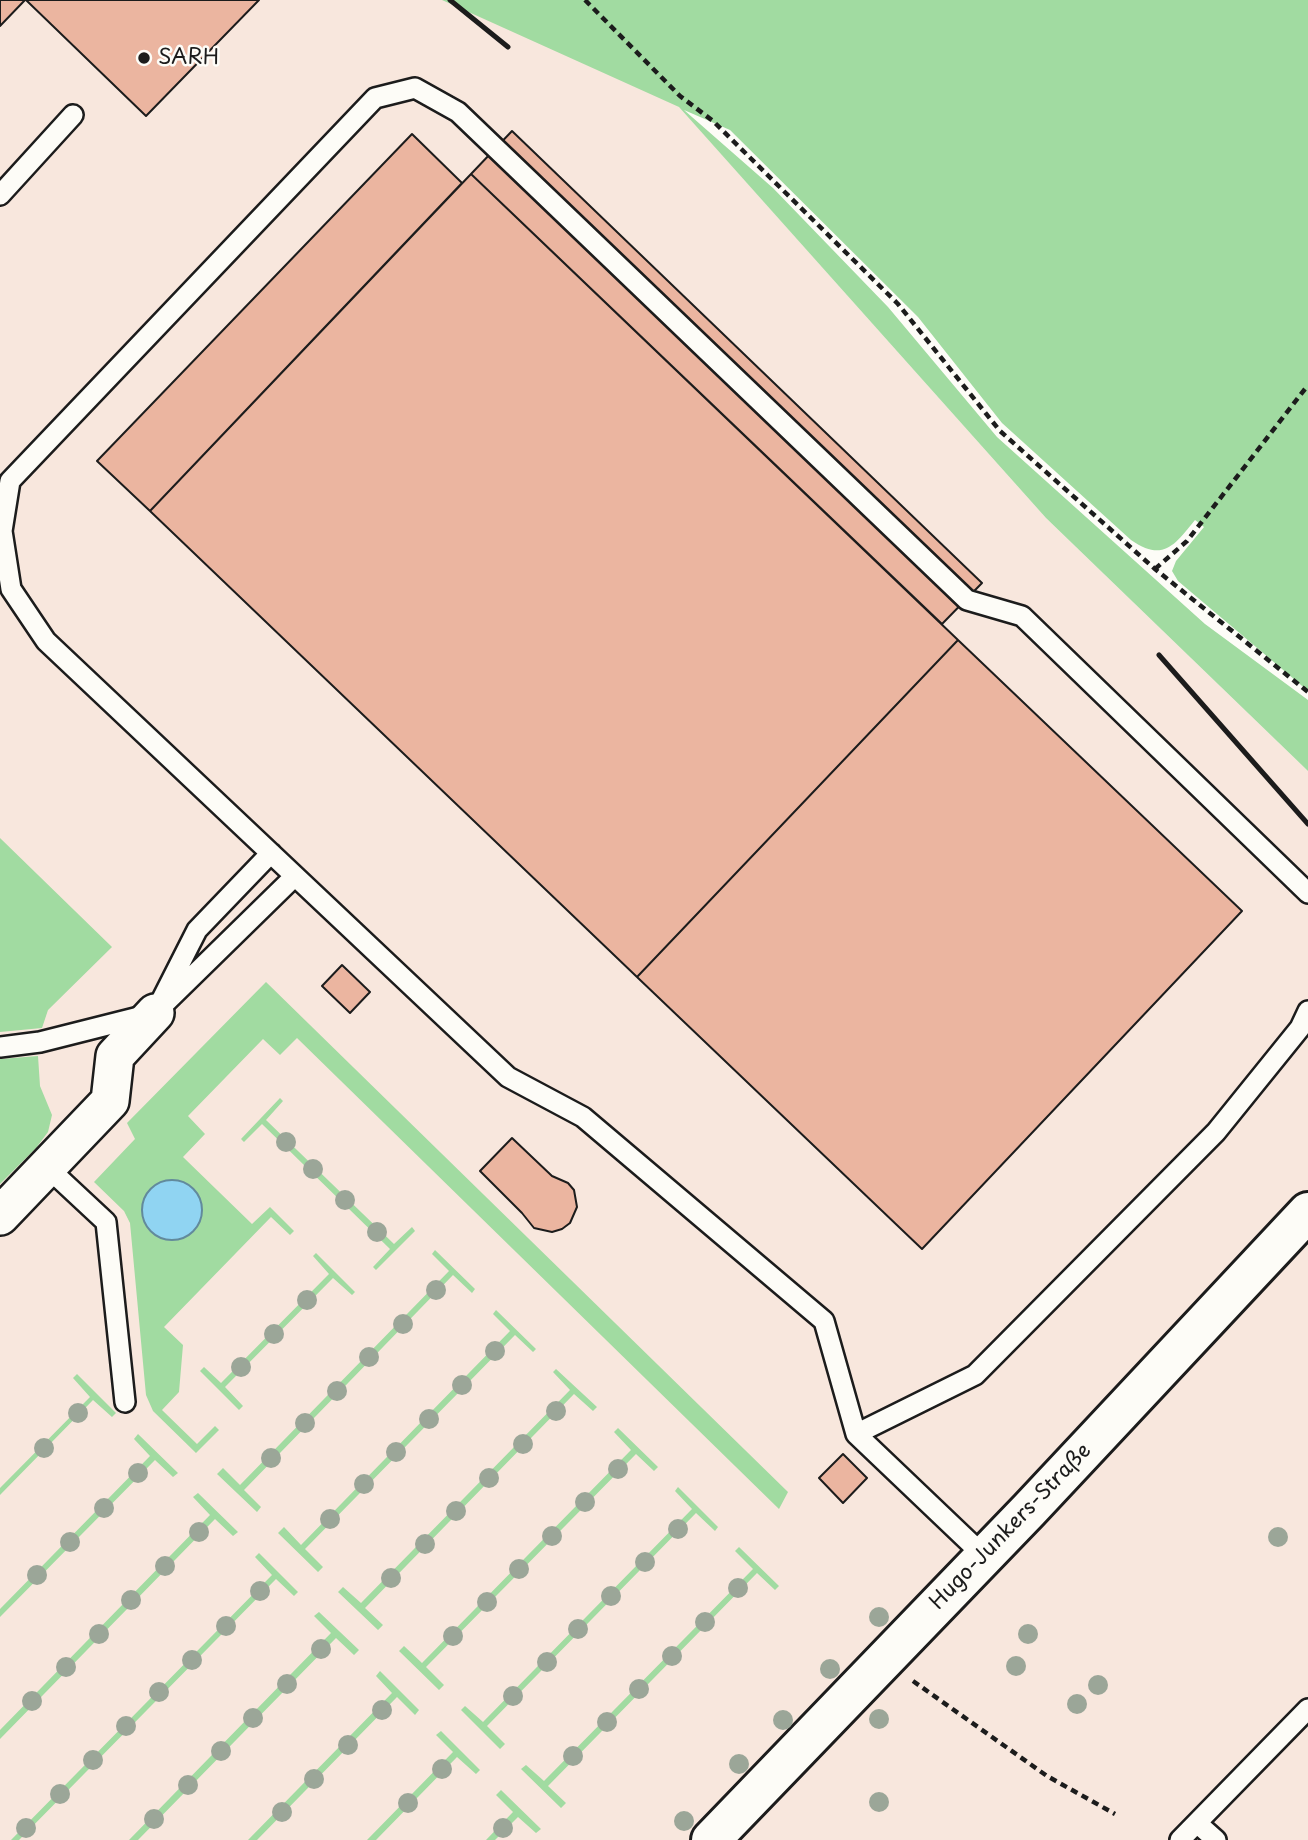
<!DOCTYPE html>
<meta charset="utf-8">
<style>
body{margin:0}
canvas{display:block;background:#fdfcf7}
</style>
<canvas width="1308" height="1840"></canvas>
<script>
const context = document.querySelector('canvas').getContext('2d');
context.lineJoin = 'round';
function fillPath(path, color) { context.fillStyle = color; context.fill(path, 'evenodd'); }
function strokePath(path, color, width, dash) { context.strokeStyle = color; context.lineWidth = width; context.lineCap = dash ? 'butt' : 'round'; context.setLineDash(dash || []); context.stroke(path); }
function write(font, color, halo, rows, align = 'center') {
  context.font = font + ' "Playpen Sans",sans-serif'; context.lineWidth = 5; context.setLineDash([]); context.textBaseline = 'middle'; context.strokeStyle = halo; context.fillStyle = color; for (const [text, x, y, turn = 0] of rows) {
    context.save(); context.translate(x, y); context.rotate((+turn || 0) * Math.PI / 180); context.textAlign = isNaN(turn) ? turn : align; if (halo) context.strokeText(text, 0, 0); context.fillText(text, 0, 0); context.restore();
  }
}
fillPath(new Path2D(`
 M0,0H568L674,101L1046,518L1308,771V1840H0Z`), '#f8e7dd');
fillPath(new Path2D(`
 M442,0H1308V691L1178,581L1172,571L1176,561L1204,527L1195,520C1174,546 1163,562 1131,540L1002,423L918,317L730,130L684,110L773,188L888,307L997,437L1205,624L1308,700V771L1046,518L679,107Z
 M0,838L112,947L48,1010L42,1028L0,1032Z
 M266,982L788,1492L779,1509L297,1038L280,1055L263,1039L188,1116L205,1134L183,1157L252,1224L270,1207L294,1231L290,1235L271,1217L164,1327L183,1345L179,1392L162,1410L197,1444L215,1426L219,1430L196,1453L153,1411L146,1395L130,1223L124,1211L94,1182L135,1139L127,1123Z
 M38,1056L40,1086L52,1115L48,1132L36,1148L0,1184V1059Z
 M280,1098L283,1101L266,1120L394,1244L412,1227L415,1231L376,1270L373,1267L390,1249L262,1124L244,1142L241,1139Z
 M435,1250L475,1289L472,1293L453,1275L244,1490L261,1507L257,1512L217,1474L223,1468L240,1485L449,1271L432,1254Z
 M316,1253L355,1292L352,1295L333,1278L225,1387L243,1406L239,1410L200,1371L204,1367L221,1383L329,1274L313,1256Z
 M496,1310L536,1349L533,1352L515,1335L305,1549L323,1567L318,1572L278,1533L284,1527L301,1545L510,1331L493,1314Z
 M556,1369L597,1407L593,1411L574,1394L365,1608L383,1625L378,1630L338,1592L343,1587L361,1603L570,1390L553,1372Z
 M77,1374L116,1413L112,1417L93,1400L0,1495V1488L90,1397L73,1378Z
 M618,1428L658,1467L654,1471L636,1454L426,1667L444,1685L439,1690L399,1651L404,1646L422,1663L631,1450L614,1432Z
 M138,1434L178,1473L173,1477L155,1460L0,1617V1609L150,1456L134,1439Z
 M678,1487L718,1527L715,1531L696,1513L487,1726L505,1744L500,1749L461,1710L465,1706L483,1722L692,1509L675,1491Z
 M198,1493L238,1532L233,1536L215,1519L0,1739V1730L210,1515L193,1497Z
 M739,1547L779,1586L775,1590L757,1573L548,1786L566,1803L561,1808L521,1769L526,1765L544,1781L753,1569L735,1551Z
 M259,1553L298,1592L294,1596L276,1579L19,1840H11L272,1575L255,1557Z
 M319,1612L359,1650L354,1655L336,1638L138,1840H129L331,1633L314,1616Z
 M380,1671L419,1710L415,1715L397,1697L257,1840H248L392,1693L376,1676Z
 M441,1731L480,1770L476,1774L457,1757L376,1840H367L453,1752L436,1735Z
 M501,1790L541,1829L536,1833L518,1817L495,1840H486L513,1812L496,1795Z`), '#a1dba1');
const water = new Path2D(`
 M142 1210a30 30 0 1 1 60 0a30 30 0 1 1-60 0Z`);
fillPath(water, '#90d4f2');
strokePath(water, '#628a9c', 2);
const building = new Path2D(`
 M0,0H25L0,26Z
 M26,0H259L146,116Z
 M512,131L982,583L942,624L471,174Z
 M412,134L462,183L150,511L97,461Z
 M471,174L958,640L637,977L150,511Z
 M958,640L1242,911L922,1249L637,977Z
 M342,965L370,992L350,1013L322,986Z
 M512,1138L552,1176L568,1183L574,1190L577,1207L570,1223L562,1229L552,1232L534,1228L522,1213L480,1171Z
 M843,1454L867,1478L843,1503L819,1478Z`);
fillPath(building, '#ebb5a0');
strokePath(building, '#1c1c1c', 2);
const lane = new Path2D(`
 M0,195L73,115
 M162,999L197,930L271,853
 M0,1047L40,1042L155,1013L295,876
 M47,1167L106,1222L125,1402
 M856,1434L975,1375L1216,1132L1300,1028L1308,1011
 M984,1556L856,1434L824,1321L583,1117L508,1077L46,641L11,589L2,531L10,481L375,98L415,88L458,112L967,600L1022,616L1308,893
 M1197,1823L1216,1840
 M1180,1840L1308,1709`);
const street = new Path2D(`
 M0,1216L110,1101L115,1056L155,1013`);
const secondary = new Path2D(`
 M711,1840L1029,1510L1308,1212`);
strokePath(lane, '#1c1c1c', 24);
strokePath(street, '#1c1c1c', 42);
strokePath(secondary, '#1c1c1c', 44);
strokePath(new Path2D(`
 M585,0L680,96L713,121L898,304L1000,431L1155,569L1308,692
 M1155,569L1187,541L1305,389
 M913,1681L1047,1776L1115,1814`), '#1c1c1c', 4.5, [7, 5]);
strokePath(lane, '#fdfcf7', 19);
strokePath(street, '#fdfcf7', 37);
strokePath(secondary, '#fdfcf7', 38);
strokePath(new Path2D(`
 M450,0L508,47
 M1159,655L1308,824`), '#1c1c1c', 5);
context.fillStyle = '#9ba698';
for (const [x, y] of [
 [286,1142],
 [313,1169],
 [345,1200],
 [377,1232],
 [436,1290],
 [307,1300],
 [403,1324],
 [274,1334],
 [495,1351],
 [369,1357],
 [241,1367],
 [462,1385],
 [337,1391],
 [556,1411],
 [78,1413],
 [429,1419],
 [305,1423],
 [523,1444],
 [44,1448],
 [396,1452],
 [271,1458],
 [618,1469],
 [138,1473],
 [489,1478],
 [364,1484],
 [585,1502],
 [104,1508],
 [456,1511],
 [330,1519],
 [678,1529],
 [199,1532],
 [552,1536],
 [1278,1537],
 [70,1542],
 [425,1544],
 [645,1562],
 [165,1566],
 [519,1569],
 [37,1575],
 [391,1578],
 [738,1588],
 [260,1591],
 [611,1596],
 [131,1600],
 [487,1602],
 [879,1617],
 [705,1622],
 [226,1626],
 [578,1629],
 [99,1634],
 [1028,1634],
 [453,1636],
 [321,1649],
 [672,1656],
 [192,1660],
 [547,1662],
 [1016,1666],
 [66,1667],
 [830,1669],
 [287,1684],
 [1098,1685],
 [639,1689],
 [159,1692],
 [513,1696],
 [32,1701],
 [1077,1704],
 [382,1710],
 [253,1718],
 [879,1719],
 [783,1720],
 [607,1722],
 [126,1726],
 [348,1745],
 [221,1751],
 [573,1756],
 [93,1760],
 [739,1764],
 [442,1769],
 [314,1779],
 [188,1785],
 [60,1794],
 [879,1802],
 [408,1803],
 [282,1812],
 [154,1819],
 [684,1821],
 [26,1828],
 [503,1828]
]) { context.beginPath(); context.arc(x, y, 10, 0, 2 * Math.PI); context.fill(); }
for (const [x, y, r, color] of [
 [144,58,7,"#1c1c1c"]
]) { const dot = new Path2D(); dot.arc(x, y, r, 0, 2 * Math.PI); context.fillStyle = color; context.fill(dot); strokePath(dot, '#fdfcf7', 2.5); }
write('21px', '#1c1c1c', '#fdfcf7', [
 ["SARH",158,58]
], 'left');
write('21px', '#1c1c1c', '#fdfcf7', [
 ["Hugo-Junkers-Straße",1011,1527,-46]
]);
</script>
